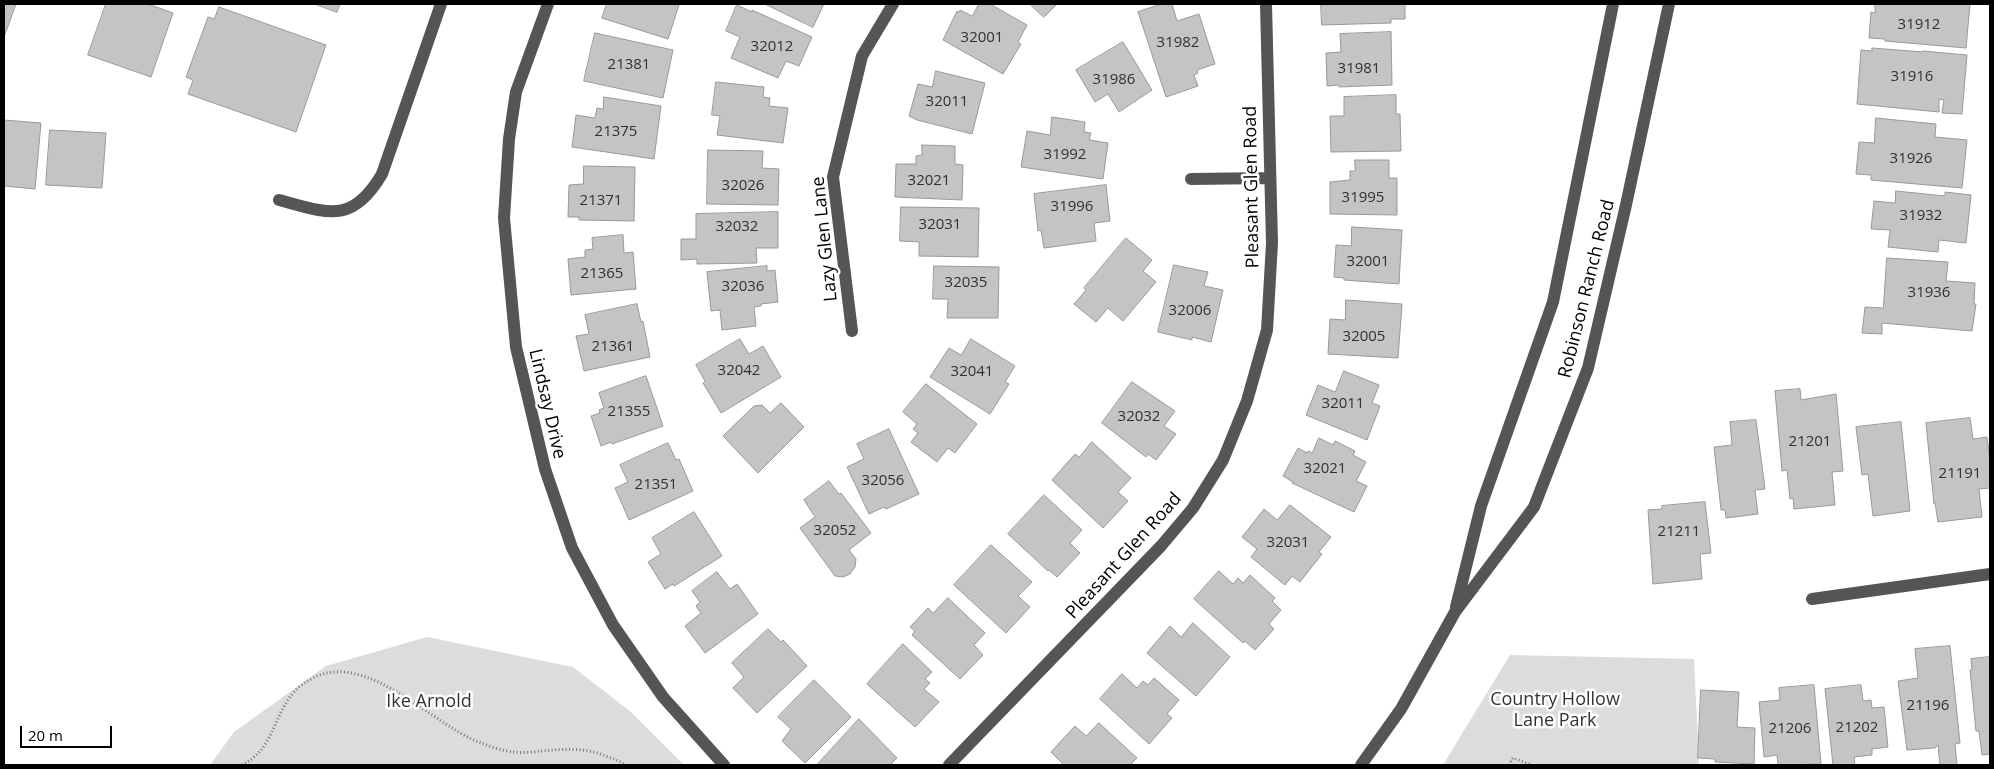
<!DOCTYPE html>
<style>
body{margin:0}
#map{position:relative;width:1994px;height:769px;overflow:hidden;background:#fff;font-family:"Open Sans",sans-serif}
canvas{display:block}
.frame{position:absolute;inset:0;border:5px solid #000;pointer-events:none}
.scale{position:absolute;left:20px;top:726px;width:92px;height:22px;box-sizing:border-box;border:2px solid #000;border-top:0;padding-left:6px;font-size:15px;line-height:18px;white-space:nowrap;color:#000;-webkit-text-stroke:4px #fff;paint-order:stroke}
</style>
<div id="map">
<canvas width="1994" height="769"></canvas>
<div class="frame"></div>
<div class="scale">20 m</div>
</div>
<script>
const context = document.querySelector('canvas').getContext('2d');
context.lineJoin = 'round';
function fillPath(path, color) { context.fillStyle = color; context.fill(path, 'evenodd'); }
function strokePath(path, color, width, dash) { context.strokeStyle = color; context.lineWidth = width; context.lineCap = dash ? 'butt' : 'round'; context.setLineDash(dash || []); context.stroke(path); }
function write(font, color, halo, rows, align = 'center') {
  context.font = font + ' "Open Sans",sans-serif'; context.lineWidth = 5; context.setLineDash([]); context.textBaseline = 'middle'; context.strokeStyle = halo; context.fillStyle = color; for (const [text, x, y, turn = 0] of rows) {
    context.save(); context.translate(x, y); context.rotate((+turn || 0) * Math.PI / 180); context.textAlign = isNaN(turn) ? turn : align; if (halo) context.strokeText(text, 0, 0); context.fillText(text, 0, 0); context.restore();
  }
}
fillPath(new Path2D(`
 M427,637L573,667L631,712L684,765H210L234,732L326,666Z
 M1510,655L1694,659L1699,765H1443Z`), '#dcdcdc');
const building = new Path2D(`
 M4,4H16L4,37Z
 M106,4H148L173,13L151,77L88,55Z
 M315,4H340L337,12Z
 M607,4H677L679,5L668,39L602,18Z
 M765,4H824L813,27Z
 M979,4H990L1027,25L1018,42L1021,44L1003,74L943,40L957,11L958,13L960,10L972,16Z
 M1030,4H1057L1044,17Z
 M1162,4H1172L1177,21L1199,14L1215,64L1197,70L1198,73L1194,75L1198,86L1166,97L1138,12Z
 M1321,4H1405V19H1391V23L1322,25Z
 M1875,4H1970L1966,48L1885,41V39L1869,38L1871,12L1875,13Z
 M737,5L752,12V10L812,37L799,66L786,61L778,78L731,58L740,37L726,31Z
 M219,7L326,45L296,132L188,94L193,80L186,77L208,17L214,19Z
 M1391,32L1392,85L1339,87V85L1327,86L1326,53L1341,52L1340,34Z
 M595,33L673,50L663,98L584,81Z
 M1123,42L1152,90L1119,112L1108,94L1095,102L1076,70Z
 M1872,48L1923,52V51L1967,55L1962,114L1942,113L1944,100L1939,99V112L1857,104L1861,50L1872,51Z
 M936,71L985,83L972,134L917,120L909,116L918,84L932,87Z
 M716,82L764,87L763,97L770,98L769,106L788,108L783,143L717,135L720,116L712,115Z
 M1396,95V114H1400L1401,151L1331,152L1330,116H1344V97Z
 M604,97L661,106L654,159L572,147L576,115L595,118L597,108L603,109Z
 M1052,117L1085,122L1084,132L1091,133L1089,140L1108,143L1103,179L1021,167L1027,131L1050,135Z
 M1876,118L1936,124L1935,137L1967,140L1962,188L1871,180V175L1856,174L1859,142L1874,143Z
 M4,120L41,123L35,189L4,186Z
 M50,130L106,133L102,188L46,185Z
 M922,145L955,146V164L963,165L962,200L895,197L896,164H916V156L922,155Z
 M708,150L763,151L762,168L779,169L778,205L707,204Z
 M1355,160H1389V178H1397V215L1330,214V182L1350,180V171H1355Z
 M584,166L635,167L634,221L579,220V217H568L569,185L583,184Z
 M1106,185L1110,221L1094,223L1096,241L1044,248L1041,230L1038,231L1034,194Z
 M1896,191L1945,196V192L1971,195L1966,243L1939,240L1938,252L1888,247L1890,230L1871,229L1874,201L1895,203Z
 M901,207L979,208L978,257L919,256V242L900,241Z
 M778,212V248H756L757,263L697,264V259L681,260V239H696V214Z
 M1352,227L1402,230L1399,284L1344,280V278L1334,277L1336,245L1351,246Z
 M623,235L624,253L633,252L636,289L571,295L568,259L585,257V250L593,249L592,238Z
 M1126,238L1152,260L1143,271L1156,282L1123,321L1108,308L1096,322L1074,304L1086,290L1084,288Z
 M1887,258L1948,262L1946,281L1975,283L1974,304H1976L1972,331L1882,323V334L1862,333L1865,307L1883,308Z
 M1174,265L1208,272L1204,286L1223,290L1211,342L1192,337V340L1158,332Z
 M767,266V271L775,270L778,302L761,304V306L754,307L756,326L722,330L720,310L711,311L707,272Z
 M934,266L999,267L998,318H947L948,299H933Z
 M1346,300L1402,304L1398,358L1328,354L1330,319L1345,320Z
 M637,304L641,322L643,321L650,357L584,371L576,336L589,334L585,315Z
 M740,339L749,354L763,346L781,377L721,413L703,383L705,381L696,365Z
 M971,339L1015,366L1005,382L1009,384L990,414L930,377L949,348L961,355Z
 M1344,371L1379,385L1372,403L1380,406L1367,440L1306,415L1318,385L1335,392Z
 M646,376L663,426L612,444L611,442L601,446L591,416L600,413L599,410L604,408L599,393Z
 M1132,382L1175,411L1164,426L1176,434L1156,460L1148,454L1146,457L1102,423Z
 M926,384L977,424L955,453L948,448L937,462L911,442L918,433L913,429L917,424L903,412Z
 M1800,389L1801,400L1836,394L1843,471L1832,472L1835,505L1794,509L1793,498L1790,499L1787,470L1782,471L1775,391Z
 M781,403L804,427L758,473L723,436L754,406L762,405L770,413Z
 M1970,418L1973,439L1987,437L1990,460V488L1979,489L1982,517L1938,522L1935,503L1934,504L1926,423Z
 M1756,420L1765,489L1755,490L1758,514L1726,518L1725,510H1721L1714,447L1732,445L1730,422Z
 M1901,422L1910,511L1873,516L1868,474L1862,475L1856,427Z
 M889,429L919,494L886,509L884,507L869,514L847,467L864,459L857,444Z
 M1319,438L1333,445L1335,441L1355,451L1353,455L1366,462L1356,481L1367,486L1354,512L1292,483L1293,482L1283,476L1298,448L1307,453L1308,451L1312,453Z
 M1092,442L1131,478L1118,492L1128,501L1103,528L1052,480L1075,454L1079,457Z
 M668,443L676,460L679,459L693,491L629,520L615,488L628,482L620,465Z
 M829,481L839,494L841,493L871,533L849,550L856,559L855,567L850,574L843,577L835,576L800,528L815,517L804,500Z
 M1044,495L1082,530L1070,543L1080,553L1057,577L1049,570L1048,571L1008,534Z
 M1705,502L1711,553L1700,554L1702,579L1653,584L1648,510L1662,509V506Z
 M1290,505L1331,537L1319,552L1322,554L1300,582L1292,576L1285,585L1251,557L1257,549L1242,537L1264,509L1277,520Z
 M694,512L722,556L674,586L673,584L665,589L648,562L661,554L652,538Z
 M991,545L1032,582L1018,596L1030,607L1006,633L954,585Z
 M1219,571L1233,584L1238,578L1243,583L1250,575L1275,598L1272,601L1281,610L1269,624L1274,629L1255,650L1245,641L1243,643L1194,599Z
 M717,572L730,589L737,584L758,614L705,653L685,626L701,613L696,606L700,602L692,591Z
 M948,598L985,633L974,645L983,655L960,679L912,635L915,631L910,627L928,608L933,613Z
 M1193,623L1230,657L1196,696L1147,653L1170,626L1181,637Z
 M768,629L781,642L783,640L807,666L757,713L733,688L744,677L732,663Z
 M903,644L932,672L925,679L930,683L924,689L939,702L915,727L867,684Z
 M1950,646L1960,743L1955,744L1957,765H1940L1938,745L1935,748L1907,750L1898,681L1918,678L1915,649Z
 M1990,657V754L1982,755L1979,731H1976L1970,670H1972L1971,659Z
 M1122,674L1137,688L1143,681L1148,685L1154,678L1179,700L1167,714L1172,718L1149,744L1100,699Z
 M814,680L851,717L805,763L782,741L791,729L778,717Z
 M1814,685L1821,764L1778,765L1777,755L1764,757L1759,702L1780,700L1779,688Z
 M1861,685L1863,701L1871,700L1872,708L1884,707L1888,747L1872,749V755L1854,757L1855,765H1833L1825,689Z
 M1701,690L1739,692L1737,727L1755,728L1754,764L1715,762V759L1698,758Z
 M859,719L897,758L890,765H817Z
 M1099,723L1137,758L1130,765H1064L1051,752L1075,726L1086,736Z`);
fillPath(building, '#c4c4c4');
strokePath(building, '#999', 1);
strokePath(new Path2D(`
 M242,765C281,746 271,700 311,679C366,648 433,726 481,743C491,747 504,751 514,752C523,753 533,752 541,751C564,749 586,747 608,757C614,759 620,761 625,765
 M1509,765L1513,758L1532,765`), '#777', 3, [1, 2.5]);
strokePath(new Path2D(`
 M548,4L516,92L509,139L504,218L516,347L545,469L572,548L613,625L663,697L724,765
 M1191,179L1270,178
 M279,200C328,213 352,225 382,174L441,4
 M852,331L833,177L862,56L893,4
 M1812,599L1990,574
 M1456,607L1481,506L1553,302L1613,4
 M949,765L1161,546L1193,508L1223,460L1247,401L1267,330L1272,243L1266,4
 M1361,765L1401,709L1455,612L1534,507L1588,368L1626,205L1669,4`), '#555', 12);
write('15px', '#313131', null, [
 ["31912",1919,25],
 ["32001",982,38],
 ["31982",1178,43],
 ["32012",772,47],
 ["21381",629,65],
 ["31981",1359,69],
 ["31916",1912,77],
 ["31986",1114,80],
 ["32011",947,102],
 ["21375",616,132],
 ["31992",1065,155],
 ["31926",1911,159],
 ["32021",929,181],
 ["32026",743,186],
 ["31995",1363,198],
 ["21371",601,201],
 ["31996",1072,207],
 ["31932",1921,216],
 ["32031",940,225],
 ["32032",737,227],
 ["32001",1368,262],
 ["21365",602,274],
 ["32035",966,283],
 ["32036",743,287],
 ["31936",1929,293],
 ["32006",1190,311],
 ["32005",1364,337],
 ["21361",613,347],
 ["32042",739,371],
 ["32041",972,372],
 ["32011",1343,404],
 ["21355",629,412],
 ["32032",1139,417],
 ["21201",1810,442],
 ["32021",1325,469],
 ["21191",1960,474],
 ["32056",883,481],
 ["21351",656,485],
 ["32052",835,531],
 ["21211",1679,532],
 ["32031",1288,543],
 ["21196",1928,706],
 ["21202",1857,728],
 ["21206",1790,729]
]);
write('18px', '#000', '#fff', [
 ["Pleasant Glen Road",1252,187,-91],
 ["Lazy Glen Lane",825,239,-96],
 ["Robinson Ranch Road",1587,289,-76],
 ["Lindsay Drive",547,404,77],
 ["Pleasant Glen Road",1124,556,-48]
]);
write('18px', '#333', '#fff', [
 ["Country Hollow",1555,700],
 ["Lane Park",1555,721],
 ["Ike Arnold",429,702]
]);
</script>
